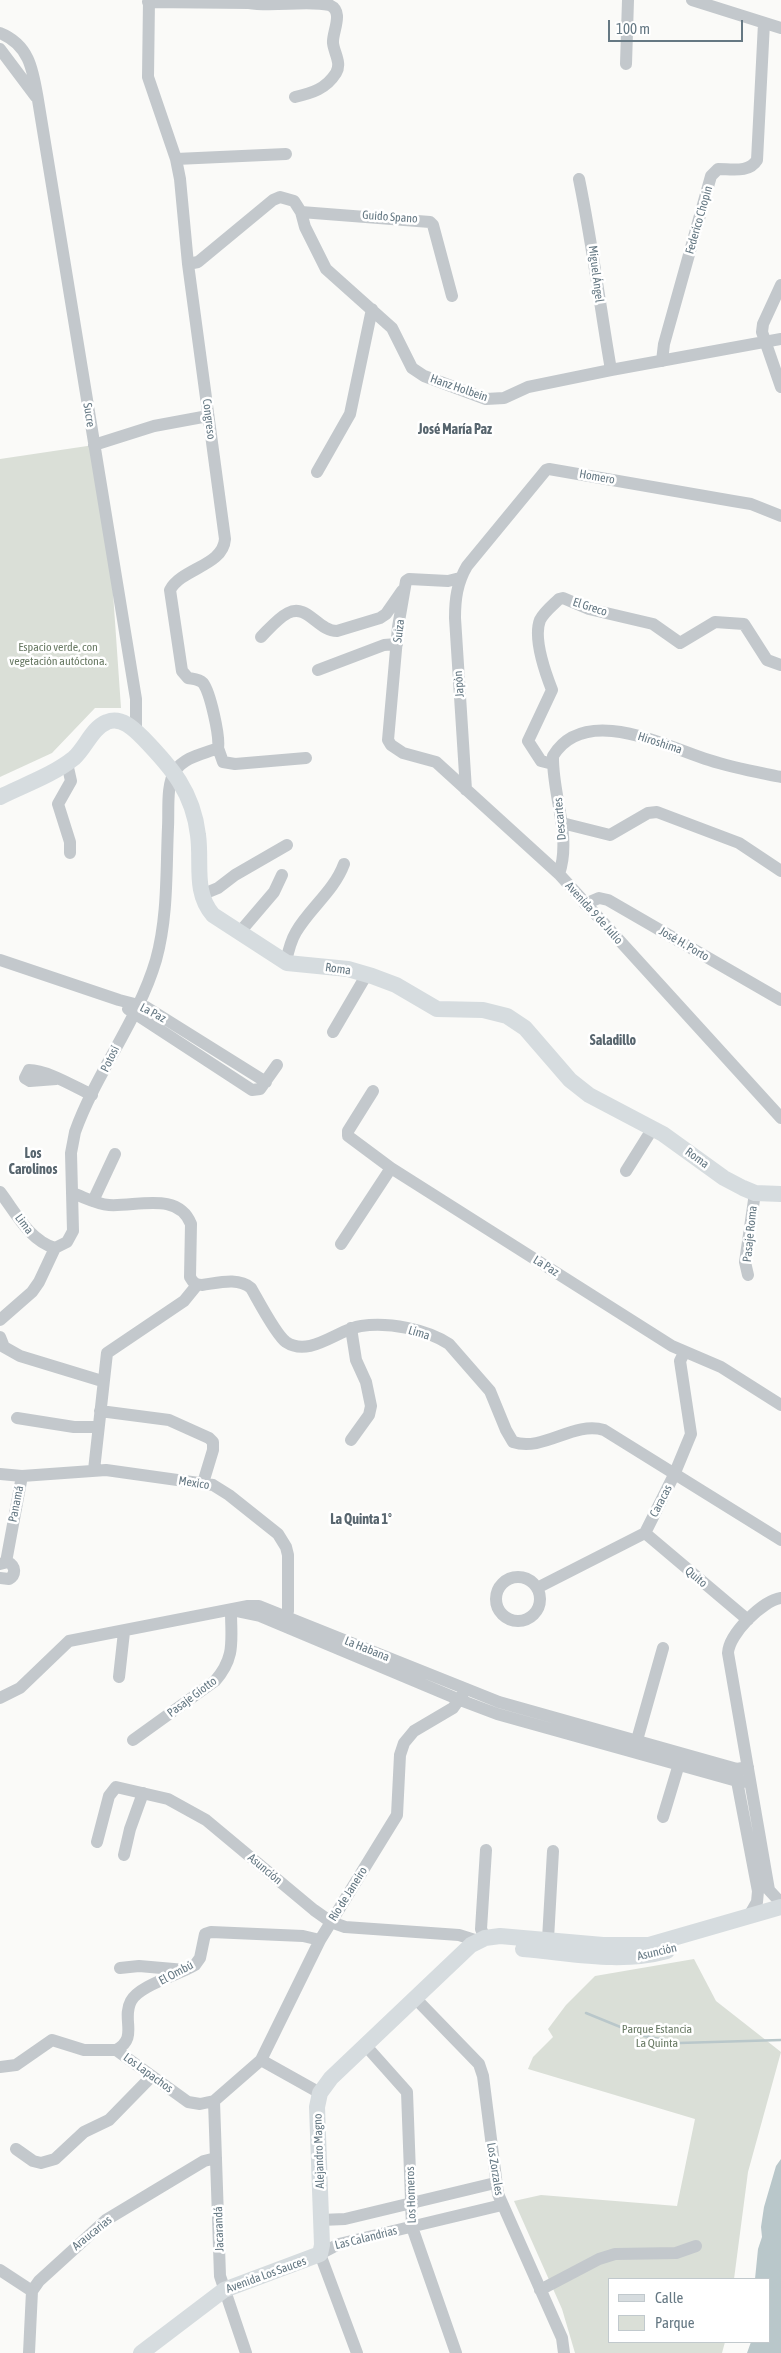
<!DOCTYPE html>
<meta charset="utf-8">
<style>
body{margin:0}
#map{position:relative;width:781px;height:2353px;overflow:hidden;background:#fafaf8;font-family:"Asap Condensed",sans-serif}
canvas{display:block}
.legend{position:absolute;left:608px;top:2278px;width:162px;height:65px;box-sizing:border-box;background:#fff;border:1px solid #c1c9cd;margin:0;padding:6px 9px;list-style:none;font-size:15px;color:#657883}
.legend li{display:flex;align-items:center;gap:10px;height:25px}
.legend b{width:25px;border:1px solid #c1c9cd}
.scale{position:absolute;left:608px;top:20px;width:135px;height:22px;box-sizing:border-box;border:2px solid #657883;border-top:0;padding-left:6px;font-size:15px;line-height:18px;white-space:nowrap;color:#657883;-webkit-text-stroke:4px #fff;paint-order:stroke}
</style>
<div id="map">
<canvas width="781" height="2353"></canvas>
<ul class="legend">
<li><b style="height:6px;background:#d6dcdf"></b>Calle</li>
<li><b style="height:14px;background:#dadfd7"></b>Parque</li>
</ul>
<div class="scale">100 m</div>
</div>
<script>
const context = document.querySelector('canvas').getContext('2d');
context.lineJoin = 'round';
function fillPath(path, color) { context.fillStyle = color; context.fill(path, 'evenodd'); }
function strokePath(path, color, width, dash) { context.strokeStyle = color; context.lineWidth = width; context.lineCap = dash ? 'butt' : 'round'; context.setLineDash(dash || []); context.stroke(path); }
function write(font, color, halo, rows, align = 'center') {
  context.font = font + ' "Asap Condensed",sans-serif'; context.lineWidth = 5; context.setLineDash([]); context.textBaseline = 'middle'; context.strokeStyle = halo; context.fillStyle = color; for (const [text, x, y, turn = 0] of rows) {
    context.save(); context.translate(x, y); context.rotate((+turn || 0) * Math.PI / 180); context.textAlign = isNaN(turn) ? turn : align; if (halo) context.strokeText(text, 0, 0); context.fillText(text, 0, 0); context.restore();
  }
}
fillPath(new Path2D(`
 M94,445L108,521L121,708H95L52,753L0,777V459Z
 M694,1959L716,2001L781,2052L748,2172L734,2279H610V2342H725L722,2353H575L562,2309L514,2201L541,2195L677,2206L695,2119L528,2069L533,2057L553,2037L548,2029L566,2005L595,1976Z`), '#dadfd7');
fillPath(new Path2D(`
 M781,2159V2353H747L751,2342H770V2279H755L758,2249L762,2237L761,2227L764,2207L776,2166Z`), '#b9c7ca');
strokePath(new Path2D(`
 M586,2013L640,2035L679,2043L781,2040`), '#b9c7ca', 2.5);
strokePath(new Path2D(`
 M692,0L781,28
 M148,2L249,3C272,7 309,0 329,5C345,11 332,32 333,43C334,53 342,63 336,73C326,89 312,93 295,97
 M0,33C30,45 33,71 38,100L136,699V731
 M0,49L36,97
 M626,64L628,0
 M176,159L286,154
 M579,179C592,242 600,306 611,370
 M301,212L430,222L433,225L452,296
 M188,264L198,262L273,200L280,197L294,201L301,212L305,227L326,269L392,328L412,368L424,376L486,399L504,398L528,387L611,370L781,339
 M781,285L763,324L762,332L781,387
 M662,361L664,344L711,176L718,169C732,169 749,173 757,160L764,23
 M94,445L154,426L208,416
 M317,472L350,414L372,309
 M460,578L448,581L409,579L406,581L398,627L388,740L391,745L403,753L436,762L559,874L781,1118
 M261,637C269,629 278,618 288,613C307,603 318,631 337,631L380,618L386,614L402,591
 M318,670L384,645L397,644
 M218,748L223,762L235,764L306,758
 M67,763L71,781L58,804L70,842V853
 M553,764L541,761L528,741L552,690C545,672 533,638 540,620C544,612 553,605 559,599L563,598L589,609L653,624L680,643L715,622L744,624L767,660L781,665
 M466,790L455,618C455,599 457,583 467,566L546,470L549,469L733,501L751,504L781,516
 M562,823L610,835L648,813L657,812L739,843L781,871
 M559,874C572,836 552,795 553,756C585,703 667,747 709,760C733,768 757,772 781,777
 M201,895L218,888L235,875L287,845
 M585,904L599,898L608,900L781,1000
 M239,933L274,892L282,875
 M0,960L119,1000L146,1007L266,1082
 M286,962C288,952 290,942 296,932C310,908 334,891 344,864
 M128,1009L252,1090L260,1089L277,1065
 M333,1032L367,974
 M56,1079L30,1081L25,1078L29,1070C47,1070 75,1087 92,1095
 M373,1091L348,1131V1136L391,1168
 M626,1171L653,1128
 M0,1192C16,1213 29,1240 55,1248
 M72,1193C84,1197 96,1204 109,1205C136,1207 178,1191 191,1224L190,1277C193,1283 196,1285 202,1285C218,1283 238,1277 251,1288C258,1300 276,1335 286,1342C310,1358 338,1329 361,1326C389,1322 426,1329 449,1344L490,1391L506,1430L513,1442C544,1452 573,1421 604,1430L781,1540
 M93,1201L115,1154
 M341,1244L391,1168L672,1346L721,1367L781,1405
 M748,1275L745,1262L755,1193
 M0,1320L32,1292L39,1282L55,1248L67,1242L73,1231L71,1153L75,1132C96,1073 138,1021 156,960C168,917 166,871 168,827C169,811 166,785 175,771C185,756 204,754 218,748C220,736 210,692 203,683C199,679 193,679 188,678L182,671L170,590C182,568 223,566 225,539L188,264L180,179L176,159L148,77L149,0
 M0,1337L4,1347L20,1356L102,1381
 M100,1411L169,1420L209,1438L213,1442V1450L203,1483
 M17,1418L74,1427H98
 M351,1440L369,1415L371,1406L366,1382L356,1360L351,1328
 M94,1470L107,1353L184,1301L197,1285
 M0,1474L22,1476L106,1470L213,1485L229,1495L278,1534L286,1547L288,1555V1611L284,1622
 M645,1533L748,1620
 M6,1562L22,1476
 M0,1564L8,1562C16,1566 16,1575 9,1579L0,1578
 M496 1599a22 22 0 1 1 44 0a22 22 0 1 1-44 0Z
 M537,1588L645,1533L674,1475L691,1434L680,1361L684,1353
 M781,1598C762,1601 729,1634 728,1653L769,1890L781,1903
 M236,1611L260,1616L460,1700L497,1714L737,1781L750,1782
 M119,1677L124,1632
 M0,1698L20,1688L69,1641L248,1606H259L499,1702L737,1769L748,1767
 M133,1740L215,1681C236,1657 231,1640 231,1611
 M637,1740L663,1648
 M737,1773V1781L758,1891L757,1902L749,1916
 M663,1817L679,1764
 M97,1842L109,1796L116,1787L168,1799L206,1820L314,1910L331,1922L345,1927L459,1935L478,1941
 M124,1855L130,1829L143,1793
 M485,1938L481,1929L486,1850
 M548,1939L553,1851
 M120,1968L139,1966L185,1970
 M416,1999L479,2064L483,2076L498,2194L562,2338L564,2353
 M366,2046L407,2092L412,2227L456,2353
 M116,2050C139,2038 121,2019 131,2001C139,1985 179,1975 195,1965L200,1958L205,1934L211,1932L303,1936L320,1940
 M261,2060L320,2093
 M0,2067L16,2065L52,2040L84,2050H116L188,2102L200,2104L214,2101
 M214,2101L261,2060L320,1940L397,1815L400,1755L404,1743L414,1731L453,1708L463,1694
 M214,2101L220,2276L246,2353
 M16,2149L33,2161L41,2163L55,2159L84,2132L109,2120L152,2076
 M321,2220L345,2219L495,2183
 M0,2270L32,2291
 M540,2290L599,2259L615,2254L676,2253L696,2246
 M29,2353L32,2291L39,2281L106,2220L204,2161L216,2158
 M357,2353L320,2254L339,2244L502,2205`), '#c3c8cc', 12);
strokePath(new Path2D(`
 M0,797C24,785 53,775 74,758C86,747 92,728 107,722C121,716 134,729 143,738C172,768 193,792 198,835C202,863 193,892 213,915L287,963L348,969L372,976L396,985L437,1009L483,1010L507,1016L525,1028L570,1080L589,1095L663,1134L724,1178L743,1188L755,1193L781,1194
 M523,1949C572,1953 619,1964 667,1951
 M141,2353L224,2290L320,2254L322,2245L317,2107L320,2093L331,2078L471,1945L485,1938L500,1936L603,1945H649L781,1907`), '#d6dcdf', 16);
write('12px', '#657883', '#fff', [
 ["Guido Spano",390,217,4],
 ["Federico Chopin",699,220,-74],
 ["Miguel Ángel",596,274,83],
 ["Hanz Holbein",459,388,19],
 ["Sucre",89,415,81],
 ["Congreso",209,419,83],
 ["Homero",597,477,10],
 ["El Greco",590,607,18],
 ["Suiza",399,631,-83],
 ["Japón",459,684,-94],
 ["Hiroshima",660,743,18],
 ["Descartes",560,819,-95],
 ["Avenida 9 de Julio",594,913,48],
 ["José H. Porto",684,944,30],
 ["Roma",338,969,8],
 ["La Paz",153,1013,28],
 ["Potosí",110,1059,-64],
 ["Roma",697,1158,36],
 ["Lima",24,1224,53],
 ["Pasaje Roma",750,1234,-84],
 ["La Paz",546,1266,32],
 ["Lima",419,1333,17],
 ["Mexico",194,1483,9],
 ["Caracas",661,1501,-63],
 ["Panamá",16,1504,-79],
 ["Quito",696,1577,40],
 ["La Habana",367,1649,22],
 ["Pasaje Giotto",192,1697,-37],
 ["Asunción",265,1869,40],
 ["Río de Janeiro",348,1894,-58],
 ["Asunción",657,1952,-13],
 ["El Ombú",176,1973,-28],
 ["Los Lapachos",148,2073,36],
 ["Alejandro Magno",319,2151,-92],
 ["Los Zorzales",495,2169,81],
 ["Los Horneros",411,2195,-92],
 ["Jacarandá",219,2229,-92],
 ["Araucarias",92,2233,-39],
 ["Las Calandrias",366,2238,-14],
 ["Avenida Los Sauces",266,2275,-20]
]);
write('12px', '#697a64', '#fff', [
 ["Espacio verde, con",58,647],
 ["vegetación autóctona.",58,661],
 ["Parque Estancia",657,2029],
 ["La Quinta",657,2043]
]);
write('bold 14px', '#57656e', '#fff', [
 ["José María Paz",455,430],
 ["Saladillo",613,1041],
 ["Los",33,1154],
 ["Carolinos",33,1170],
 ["La Quinta 1°",361,1520]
]);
</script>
